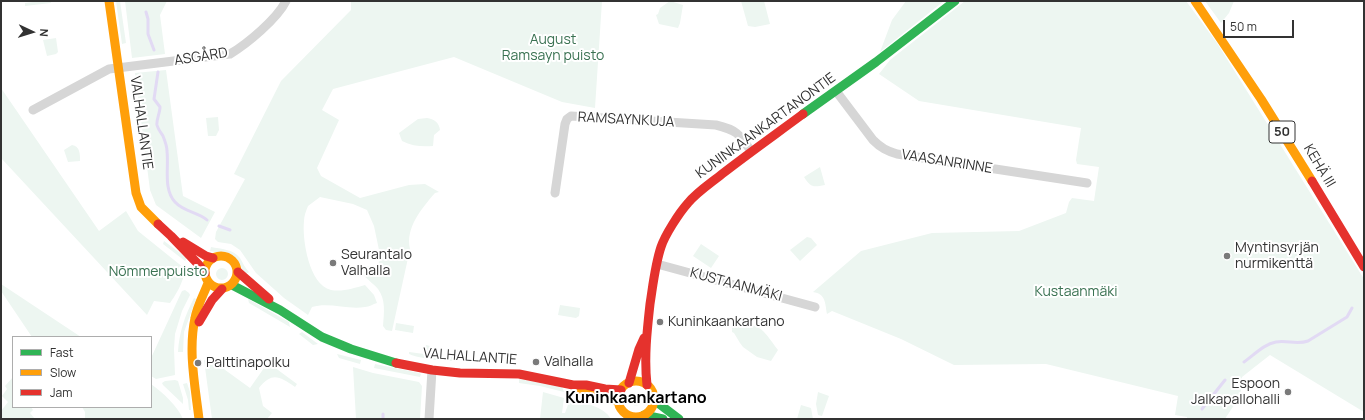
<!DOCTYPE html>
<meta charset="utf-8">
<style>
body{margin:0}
#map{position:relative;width:1365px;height:420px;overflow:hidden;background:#fff;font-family:Manrope,sans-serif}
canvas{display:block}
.frame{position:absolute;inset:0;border:2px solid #323232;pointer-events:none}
.legend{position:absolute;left:12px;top:336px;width:140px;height:72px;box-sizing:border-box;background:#fff;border:1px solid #adadad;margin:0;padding:5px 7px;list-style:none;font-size:12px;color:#323232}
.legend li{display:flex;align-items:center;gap:8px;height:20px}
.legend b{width:20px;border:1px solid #adadad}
.north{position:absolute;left:12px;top:12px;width:40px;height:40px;-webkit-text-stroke:3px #fff;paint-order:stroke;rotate:94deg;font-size:11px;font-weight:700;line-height:16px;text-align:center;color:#323232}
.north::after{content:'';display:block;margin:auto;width:14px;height:18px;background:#323232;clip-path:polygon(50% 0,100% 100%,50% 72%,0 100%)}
.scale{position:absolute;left:1223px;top:20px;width:71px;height:18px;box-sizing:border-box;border:2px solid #323232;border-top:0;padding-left:5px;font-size:12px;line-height:14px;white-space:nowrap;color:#323232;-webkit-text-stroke:3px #fff;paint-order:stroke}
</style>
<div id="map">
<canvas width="1365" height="420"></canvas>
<div class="frame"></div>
<ul class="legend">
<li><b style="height:5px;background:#30b455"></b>Fast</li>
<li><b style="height:5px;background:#ff9f0a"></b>Slow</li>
<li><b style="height:5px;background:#e5322d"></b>Jam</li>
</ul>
<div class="north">N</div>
<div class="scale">50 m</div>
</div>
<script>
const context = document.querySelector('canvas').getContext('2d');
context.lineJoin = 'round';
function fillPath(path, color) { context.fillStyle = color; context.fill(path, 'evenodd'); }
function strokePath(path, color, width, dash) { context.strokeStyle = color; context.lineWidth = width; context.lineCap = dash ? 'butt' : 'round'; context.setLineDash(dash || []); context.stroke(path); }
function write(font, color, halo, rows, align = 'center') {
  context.font = font + ' Manrope,sans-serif'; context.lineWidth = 4; context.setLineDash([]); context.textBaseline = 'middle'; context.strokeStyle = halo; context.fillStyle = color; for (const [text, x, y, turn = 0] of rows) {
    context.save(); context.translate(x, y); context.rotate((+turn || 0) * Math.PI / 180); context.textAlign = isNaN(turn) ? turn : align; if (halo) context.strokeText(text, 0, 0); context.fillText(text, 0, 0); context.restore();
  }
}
fillPath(new Path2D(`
 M41,1H50L51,3L25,6V3Z
 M116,1H120L126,43L122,44Z
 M125,1H167L160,15L165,54L132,58Z
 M351,1H602L595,108L562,102L454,57L333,89L322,110L339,120L317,168L321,176L360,198L409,185L425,184L439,192L435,193C422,208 405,228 410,249L392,331L386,330L383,326C384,313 386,300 378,289C373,283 366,279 362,273L364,266H377L380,260L379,250L374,226L367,210L353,204L320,197L308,206C306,211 304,216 304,221C302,239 309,285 331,290C343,292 354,288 365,285L374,295L377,303C373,304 369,307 365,307C348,310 329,302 312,307L308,315L284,298L256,273L240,250L231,244L218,242L215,239L216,232L245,179L234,174L281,81L351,10Z
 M670,1L683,5L680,23L678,28L659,24L656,15L658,14L660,8Z
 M741,1H764L770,24L755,27L748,26Z
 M906,1H944L880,52L892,20Z
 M965,1H1186L1217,43L1364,279V412L1270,355L1242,377C1244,394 1233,406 1225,419H1187V417L1175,415L1178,396L1046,364L954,365L901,339L832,311L827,314C825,303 826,294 813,292L861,251L932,233L1019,231L1066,213L1069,202L1072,198L1094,201L1099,167L1077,164L1076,160L1081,128L919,101L879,74L890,60Z
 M1205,1H1234L1229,13L1221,23Z
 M56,38L58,52L56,54L47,56L43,40Z
 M166,70L183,196L215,212L201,238L156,205L150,190L135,73Z
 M1,88L99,231L126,211L138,231L184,268C186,278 176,295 170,303L154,301L147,315L1,158Z
 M218,117L219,130L216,136H208L206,118Z
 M427,118C434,119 439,122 440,130L434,135L433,146C422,147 412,146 402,141L399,133L418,119Z
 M72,145C80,146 80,154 80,161L68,162L64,150Z
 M820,167L825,185C813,187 811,188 804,177Z
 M807,237L811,238L817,245L800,261L790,250Z
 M164,241L187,258L185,261L163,244Z
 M701,244L719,256L711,268L693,256Z
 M211,247C221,249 233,249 240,258C243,263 245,268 249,272L245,275L239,262L232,255L210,251Z
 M216 274a6 6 0 1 1 12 0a6 6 0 1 1-12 0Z
 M1,284L81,337H32L1,291Z
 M185,290L189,293L190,295L182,311L175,334L174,349L175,375L156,379L151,376V358L181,293L182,291Z
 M194,298L196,299L184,332L183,352H178C179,333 185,315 194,298Z
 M248,299L289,322L290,327L249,303Z
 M560,305L580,308L579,316L576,318L558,315Z
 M732,322C762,325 761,327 778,350L771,361L757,357L743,347L740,343L734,333L732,332Z
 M396,323L414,326L413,333L395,330Z
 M302,332L318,344L313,345L299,334Z
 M426,345L430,346L429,355L451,359L453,349L459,350L460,357L457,360C449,363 417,358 409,354V352L424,354Z
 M337,354L361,360L360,364L339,358Z
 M210,359L250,388L264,368L265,369L274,367L297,384L295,387C279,376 272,372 259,388L263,406L272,413L267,419H212L204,360Z
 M375,364L419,373L421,374L420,377L374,368Z
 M353,367L373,373L419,382L422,386L420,419H356Z
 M13,377V407H31L33,410L30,413L35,419H1V411L8,402L2,396L7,389L5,386Z
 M519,379L562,387L564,392L540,386L519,383Z
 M175,380L178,381L183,398V404L163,385L162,383L165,381Z
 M187,383L190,392L191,410H189L188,400L183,384Z
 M151,384C163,393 177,405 183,419H85V412L82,407H151Z
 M543,392L564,398L562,413H565L570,399C583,403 604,406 611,419H540Z
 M818,392L829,396L822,416L818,415L816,404Z
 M630.5 400a5.5 5.5 0 1 1 11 0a5.5 5.5 0 1 1-11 0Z
 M801,405L811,408L813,419H797Z`), '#edf6f1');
strokePath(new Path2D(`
 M146,12L148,19V34L154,50
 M158,72L154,99L160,107C160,113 156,120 157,125C158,129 161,133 163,136C165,141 167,146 167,151C169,167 163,189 175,202C184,212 198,212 207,220
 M219,226L230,230
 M1244,362C1254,355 1264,344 1276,342C1287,340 1297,345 1308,341L1347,317L1352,308
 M1202,409L1225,380
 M383,419V414`), '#e2daf4', 3);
strokePath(new Path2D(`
 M836,91L873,140C881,148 887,151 897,154L1087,183
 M33,110L109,69L230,54C247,44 277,19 286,1
 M555,193L565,124L567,119L571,116L716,125C737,130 739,134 751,151
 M657,264L815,307
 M429,419L432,370`), '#d6d6d6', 9);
strokePath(new Path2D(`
 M803,114L876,62L955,1
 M232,285L280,310L322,337L351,349L396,363
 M654,400L679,419
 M644,415L663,419`), '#30b455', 9);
strokePath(new Path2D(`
 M109,1L136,193L141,207L158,224
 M1195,1L1261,99L1312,181
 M205 272a16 16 0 1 1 32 0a16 16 0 1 1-32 0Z
 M618 399a18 18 0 1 1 36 0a18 18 0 1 1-36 0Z
 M578,388L593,396L618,401
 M199,419C195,385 188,351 195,318C197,306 204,294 208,283`), '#ff9f0a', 9);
strokePath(new Path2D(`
 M1312,181L1364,267
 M158,224L171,236L199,265L205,273
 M183,242L206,256L213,258
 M238,272L269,299
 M199,322L212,300L222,289
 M396,363L432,370L460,373L519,374L573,385H586L605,389L621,390
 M629,383L639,349L644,338
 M647,385C644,358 647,331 650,304C653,285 655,265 661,247C665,235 679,213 688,203C697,192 711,183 722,174C749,153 776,134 803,114`), '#e5322d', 9);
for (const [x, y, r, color] of [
 [1227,256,4,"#7a7a7a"],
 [333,263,4,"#7a7a7a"],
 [660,322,4,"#7a7a7a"],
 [536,362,4,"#7a7a7a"],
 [198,363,4,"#7a7a7a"],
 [1288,392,4,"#7a7a7a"]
]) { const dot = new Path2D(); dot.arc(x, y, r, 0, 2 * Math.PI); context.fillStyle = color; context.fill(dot); strokePath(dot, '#fff', 1.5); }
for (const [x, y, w] of [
 [1282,132,26]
]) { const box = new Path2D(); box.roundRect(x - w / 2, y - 11, w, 22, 3); context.fillStyle = '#fff'; context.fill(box); strokePath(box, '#323232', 1); }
write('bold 13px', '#323232', null, [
 ["50",1282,132]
]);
write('14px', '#3a7252', '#fff', [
 ["August",553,40],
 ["Ramsayn puisto",553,56],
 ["Nõmmenpuisto",158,272],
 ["Kustaanmäki",1076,292]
]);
write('14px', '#323232', '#fff', [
 ["ASGÅRD",201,57,-9],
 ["RAMSAYNKUJA",626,120,3],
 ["VALHALLANTIE",141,123,82],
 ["KUNINKAANKARTANONTIE",766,126,-36],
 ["VAASANRINNE",947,162,9],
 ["KEHÄ III",1319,166,59],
 ["KUSTAANMÄKI",736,285,15],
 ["VALHALLANTIE",470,357,4]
]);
write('14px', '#323232', '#fff', [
 ["Myntinsyrjän",1235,248],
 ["nurmikenttä",1235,264],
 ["Seurantalo",341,255],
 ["Valhalla",341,271],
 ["Kuninkaankartano",668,322],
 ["Valhalla",544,362],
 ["Palttinapolku",206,363],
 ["Espoon",1280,384,"right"],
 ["Jalkapallohalli",1280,400,"right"]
], 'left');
write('bold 16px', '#000', '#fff', [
 ["Kuninkaankartano",636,399]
]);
</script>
